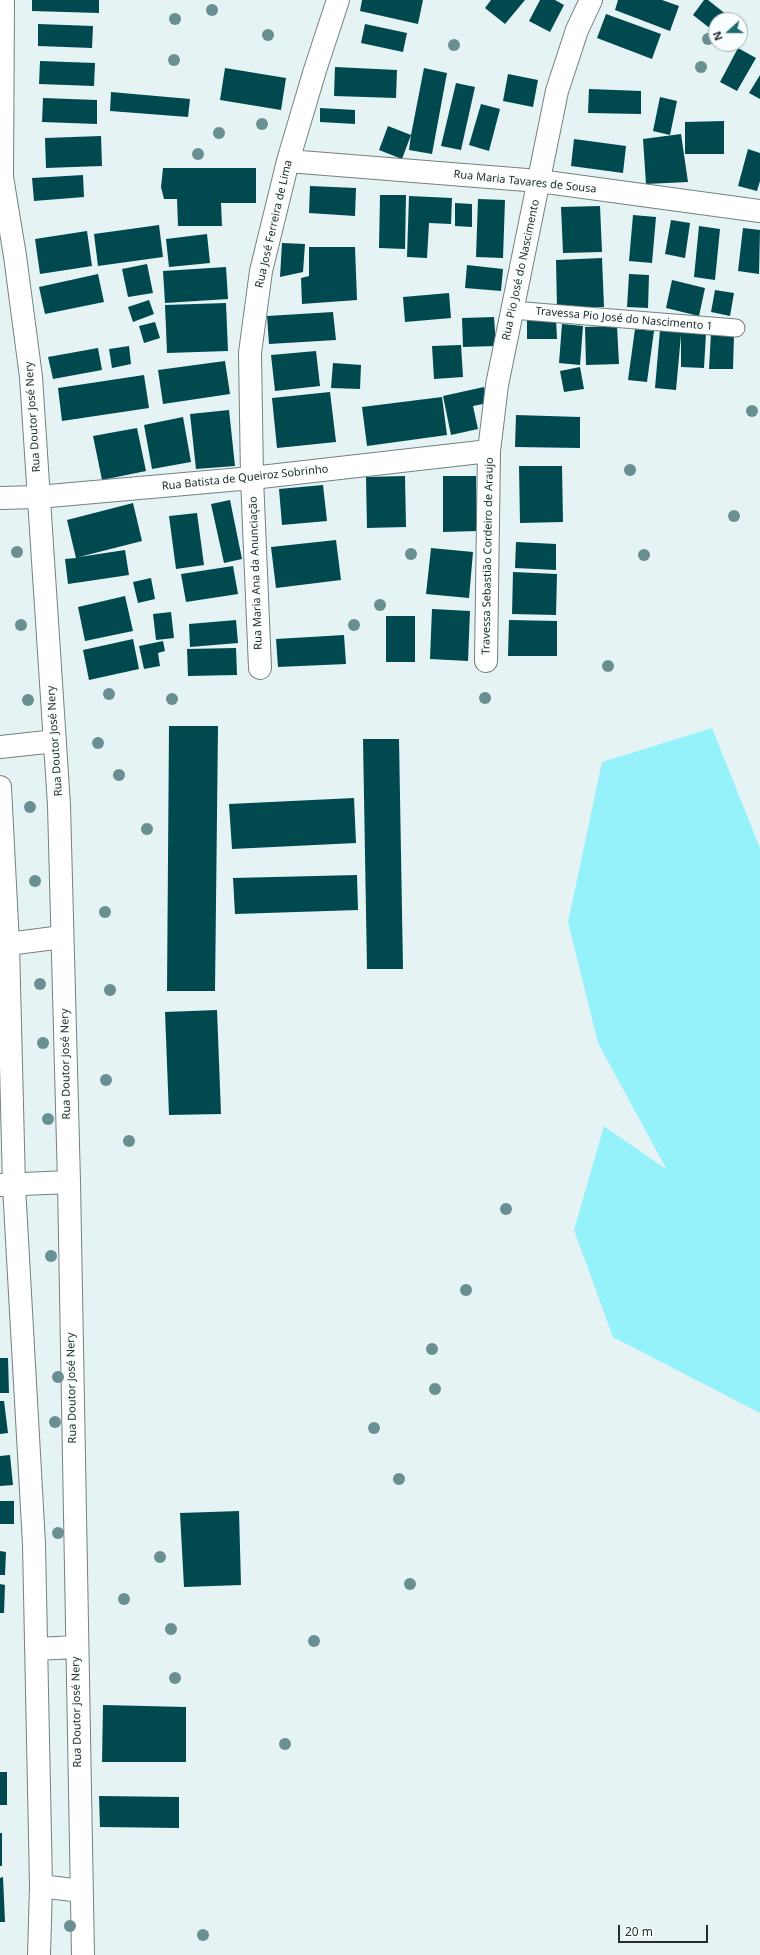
<!DOCTYPE html>
<meta charset="utf-8">
<style>
body{margin:0}
#map{position:relative;width:760px;height:1955px;overflow:hidden;background:#e5f3f4;font-family:"Noto Sans",sans-serif}
canvas{display:block}
.north{position:absolute;left:708px;top:12px;width:40px;height:40px;box-sizing:border-box;background:#f9feff;border:1px solid #a5aaab;border-radius:50%;rotate:249deg;font-size:11px;font-weight:700;line-height:16px;text-align:center;color:#272c2d}
.north::after{content:'';display:block;margin:auto;width:14px;height:18px;background:#1d6970;clip-path:polygon(50% 0,100% 100%,50% 72%,0 100%)}
.scale{position:absolute;left:618px;top:1925px;width:90px;height:18px;box-sizing:border-box;border:2px solid #272c2d;border-top:0;padding-left:5px;font-size:12px;line-height:14px;white-space:nowrap;color:#272c2d;-webkit-text-stroke:3px #f9feff;paint-order:stroke}
</style>
<div id="map">
<canvas width="760" height="1955"></canvas>
<div class="north">N</div>
<div class="scale">20 m</div>
</div>
<script>
const context = document.querySelector('canvas').getContext('2d');
context.lineJoin = 'round';
function fillPath(path, color) { context.fillStyle = color; context.fill(path, 'evenodd'); }
function strokePath(path, color, width, dash) { context.strokeStyle = color; context.lineWidth = width; context.lineCap = dash ? 'butt' : 'round'; context.setLineDash(dash || []); context.stroke(path); }
function write(font, color, halo, rows, align = 'center') {
  context.font = font + ' "Noto Sans",sans-serif'; context.lineWidth = 4; context.setLineDash([]); context.textBaseline = 'middle'; context.strokeStyle = halo; context.fillStyle = color; for (const [text, x, y, turn = 0] of rows) {
    context.save(); context.translate(x, y); context.rotate((+turn || 0) * Math.PI / 180); context.textAlign = isNaN(turn) ? turn : align; if (halo) context.strokeText(text, 0, 0); context.fillText(text, 0, 0); context.restore();
  }
}
fillPath(new Path2D(`
 M712,728L760,848V1413L613,1337L574,1230L604,1126L667,1170L598,1043L568,922L602,762Z`), '#95f2fb');
fillPath(new Path2D(`
 M32,0H99V13L32,11Z
 M362,0H423L418,24L360,11Z
 M491,0H525L505,24L485,8Z
 M540,0H555L564,5L550,32L529,21Z
 M618,0H662L679,6L670,31L615,10Z
 M704,0H708L732,19L716,20V33L693,15Z
 M606,14L661,34L652,59L597,38Z
 M38,24L93,26L92,48L38,46Z
 M365,24L407,33L403,52L361,43Z
 M738,48L756,58L737,91L720,82Z
 M40,61L95,63L94,86L39,84Z
 M335,67L397,70L396,98L334,96Z
 M225,68L286,78L281,110L220,100Z
 M424,68L447,73L432,154L409,150L411,135L402,159L379,150L388,126L411,135Z
 M508,74L538,80L533,107L503,101Z
 M760,75V99L749,93Z
 M456,83L475,87L461,150L441,146Z
 M589,89L641,91V114L588,113Z
 M111,92L190,99L188,117L110,111Z
 M660,97L677,101L670,135L653,131Z
 M43,98L97,100V124L42,122Z
 M481,104L500,109L489,151L469,145Z
 M320,108L355,110V124L320,122Z
 M724,121V154H685V122Z
 M681,134L688,182L646,184L643,139Z
 M101,136L102,166L46,168L45,138Z
 M574,139L626,146L623,173L571,166Z
 M748,149L760,153V181L757,191L738,186Z
 M163,168H256V203H221L222,226H178L177,199H164L161,187Z
 M83,175L84,197L34,201L32,178Z
 M310,186L356,188L355,216L309,213Z
 M380,195H406L405,249L379,248Z
 M409,196L452,198L451,224L429,223L427,258L407,257Z
 M478,199L505,200L503,258L476,257Z
 M455,203L472,204V227L455,226Z
 M600,206L602,252L563,253L561,207Z
 M633,215L656,217L652,263L629,261Z
 M671,220L690,223L685,258L665,254Z
 M159,225L163,257L98,266L94,234Z
 M699,226L720,229L715,280L694,277Z
 M743,228L760,230L759,274L738,271Z
 M87,231L92,266L40,274L35,239Z
 M207,234L210,263L169,267L166,239Z
 M282,243L305,244L303,272L280,277Z
 M309,247H355L357,300L302,304L301,278L309,276Z
 M602,258L604,307L557,308L556,260Z
 M147,264L153,293L128,297L122,269Z
 M467,265L503,269L501,291L465,288Z
 M226,267L228,299L165,303L163,271Z
 M98,274L104,302L45,314L39,287Z
 M629,274L649,275L648,308L627,307Z
 M672,280L705,288L699,316L666,308Z
 M715,290L734,293L730,316L711,312Z
 M449,293L451,318L405,322L403,297Z
 M149,300L154,314L133,322L128,307Z
 M226,303L228,351L167,353L165,305Z
 M333,312L336,340L269,344L267,316Z
 M494,317L496,346L463,347L462,318Z
 M527,318H556L557,339H527Z
 M155,322L160,338L144,343L139,326Z
 M562,324L583,326L580,365L559,363Z
 M617,326L619,364L586,365L585,327Z
 M635,329L654,331L647,382L628,380Z
 M660,330L706,333L704,368L681,367V335L676,390L655,388Z
 M711,333L734,335L733,369H709Z
 M461,345L463,377L434,379L432,346Z
 M129,346L131,364L112,368L109,349Z
 M98,348L102,370L53,379L48,357Z
 M316,351L320,386L275,391L271,355Z
 M225,361L230,394L163,404L158,370Z
 M333,363L361,365L360,389L331,388Z
 M580,367L584,389L564,392L560,371Z
 M144,375L149,408L62,421L58,388Z
 M484,387L488,403L473,406L478,429L451,435L443,396Z
 M330,392L336,442L277,448L272,398Z
 M442,397L447,435L367,446L362,407Z
 M229,410L235,466L196,469L190,414Z
 M516,415L580,417V448L515,447Z
 M183,417L191,462L152,469L144,425Z
 M137,428L146,471L102,480L93,436Z
 M519,466H562L563,522L520,523Z
 M405,476L406,527L367,528L366,477Z
 M443,476H476L477,531L443,532Z
 M323,485L327,521L282,525L279,489Z
 M230,500L242,559L224,563L211,504Z
 M133,503L142,541L79,557L125,550L129,575L68,584L65,559L76,558L67,520Z
 M197,513L204,565L176,569L169,516Z
 M336,540L341,580L276,588L271,547Z
 M516,542L556,544V570L515,568Z
 M431,548L473,552L469,598L426,594Z
 M233,566L238,594L186,602L181,574Z
 M513,572L557,574L556,615L512,614Z
 M151,578L155,599L138,603L133,582Z
 M125,596L133,631L85,641L78,607Z
 M432,609L470,611L468,661L430,659Z
 M171,612L174,638L156,640L153,614Z
 M386,616H415V662H386Z
 M236,620L238,643L190,647L189,624Z
 M509,620L557,621V656H508Z
 M344,635L346,664L278,667L276,639Z
 M133,639L139,669L89,680L83,650Z
 M163,641L165,651L158,653L160,666L144,669L139,646Z
 M236,648L237,675L188,676L187,649Z
 M169,726H218L215,991H167Z
 M363,739H399L403,969H367Z
 M354,798L356,843L232,849L229,804Z
 M357,875L358,910L235,914L233,878Z
 M217,1010L221,1114L169,1115L165,1012Z
 M0,1358H8L9,1393H0Z
 M0,1401H4L8,1433L0,1434Z
 M10,1455L13,1485L0,1486V1456Z
 M0,1501H14V1524H0Z
 M239,1511L241,1585L184,1587L180,1513Z
 M0,1551L6,1552L5,1575H0Z
 M0,1584L5,1585L4,1613H0Z
 M103,1705L186,1707V1762H102Z
 M0,1772H7V1805H0Z
 M99,1796L179,1797V1828L100,1827Z
 M0,1833H2V1866H0Z
 M3,1877L5,1922H0V1878Z`), '#00494f');
const lane = new Path2D(`
 M512,310L736,328`);
const street = new Path2D(`
 M288,161L539,181L760,211
 M0,498L38,497L252,478L489,451
 M486,661L489,451L497,385L557,91L577,30L591,0
 M260,668L252,478L250,353L261,271L288,161L315,70L338,0
 M0,1185L69,1182`);
const secondary = new Path2D(`
 M2,177L15,256L31,377L59,805L69,1182L83,1955
 M0,188L2,177L3,0
 M0,747L55,741
 M0,787L8,944L14,1186L34,1544L41,1886L39,1955
 M8,944L62,937
 M36,1649L76,1647
 M41,1886L81,1891`);
strokePath(lane, '#748182', 19);
strokePath(street, '#748182', 24);
strokePath(secondary, '#748182', 24);
strokePath(lane, '#fff', 17);
strokePath(street, '#fff', 22);
strokePath(secondary, '#fff', 22);
context.fillStyle = '#698f92';
for (const [x, y] of [
 [212,10],
 [175,19],
 [268,35],
 [708,39],
 [454,45],
 [174,60],
 [701,67],
 [262,124],
 [219,133],
 [198,154],
 [752,411],
 [630,470],
 [734,516],
 [17,552],
 [411,554],
 [644,555],
 [380,605],
 [21,625],
 [354,625],
 [608,666],
 [109,694],
 [485,698],
 [172,699],
 [28,700],
 [98,743],
 [119,775],
 [30,807],
 [147,829],
 [35,881],
 [105,912],
 [40,984],
 [110,990],
 [43,1043],
 [106,1080],
 [48,1119],
 [129,1141],
 [506,1209],
 [51,1256],
 [466,1290],
 [432,1349],
 [58,1377],
 [435,1389],
 [55,1422],
 [374,1428],
 [399,1479],
 [58,1533],
 [160,1557],
 [410,1584],
 [124,1599],
 [171,1629],
 [314,1641],
 [175,1678],
 [285,1744],
 [70,1926],
 [203,1935]
]) { context.beginPath(); context.arc(x, y, 6, 0, 2 * Math.PI); context.fill(); }
write('11px', '#272c2d', '#f9feff', [
 ["Rua Maria Tavares de Sousa",525,182,6],
 ["Rua José Ferreira de Lima",274,224,-77],
 ["Rua Pio José do Nascimento",521,270,-78],
 ["Travessa Pio José do Nascimento 1",624,319,5],
 ["Rua Doutor José Nery",33,417,-94],
 ["Rua Batista de Queiroz Sobrinho",245,478,-6],
 ["Travessa Sebastião Cordeiro de Araujo",488,556,-89],
 ["Rua Maria Ana da Anunciação",256,573,-92],
 ["Rua Doutor José Nery",55,741,-94],
 ["Rua Doutor José Nery",66,1064,-91],
 ["Rua Doutor José Nery",72,1388,-91],
 ["Rua Doutor José Nery",77,1712,-91]
]);
</script>
